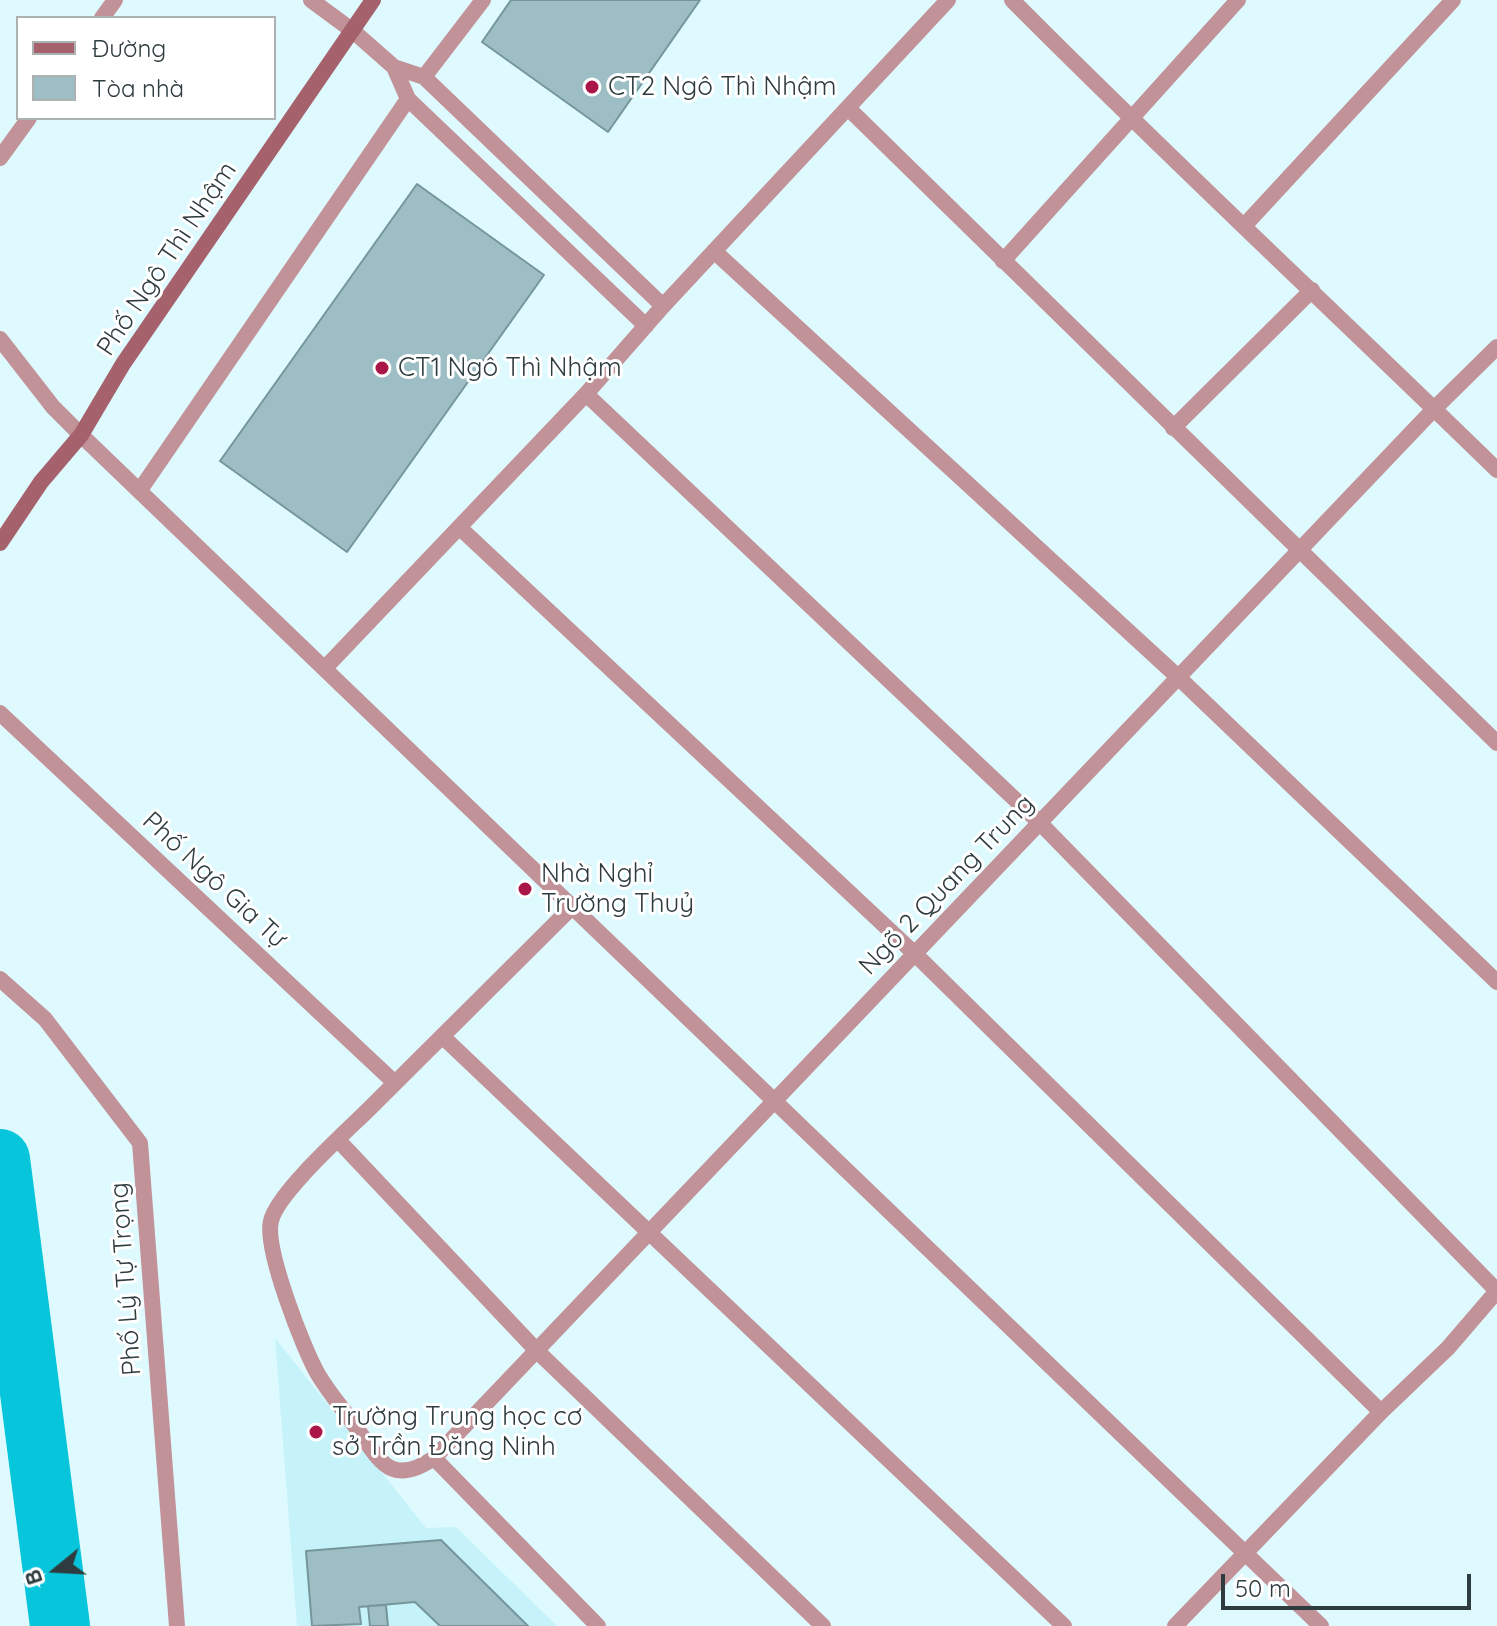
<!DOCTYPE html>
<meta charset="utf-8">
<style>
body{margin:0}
#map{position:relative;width:1497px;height:1626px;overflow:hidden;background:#defaff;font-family:Quicksand,sans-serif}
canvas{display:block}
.legend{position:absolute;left:16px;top:16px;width:260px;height:104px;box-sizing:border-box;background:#fff;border:2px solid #acb1b2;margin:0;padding:10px 14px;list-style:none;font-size:24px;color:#2f3c3f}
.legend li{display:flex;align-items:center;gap:16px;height:40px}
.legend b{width:40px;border:2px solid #acb1b2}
.north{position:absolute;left:16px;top:1530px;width:80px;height:80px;-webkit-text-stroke:6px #fff;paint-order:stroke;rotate:252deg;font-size:22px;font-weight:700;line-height:32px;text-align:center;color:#2f3c3f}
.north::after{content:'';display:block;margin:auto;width:28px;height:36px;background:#2f3c3f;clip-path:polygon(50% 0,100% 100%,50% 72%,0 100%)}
.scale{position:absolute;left:1221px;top:1574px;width:250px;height:36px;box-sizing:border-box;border:4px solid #2f3c3f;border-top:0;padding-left:10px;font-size:24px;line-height:28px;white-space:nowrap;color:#2f3c3f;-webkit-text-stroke:6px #fff;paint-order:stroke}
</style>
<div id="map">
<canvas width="1497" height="1626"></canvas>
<ul class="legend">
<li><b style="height:10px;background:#a5626d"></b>Đường</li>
<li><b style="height:22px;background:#9cbec4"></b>Tòa nhà</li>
</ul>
<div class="north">B</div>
<div class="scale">50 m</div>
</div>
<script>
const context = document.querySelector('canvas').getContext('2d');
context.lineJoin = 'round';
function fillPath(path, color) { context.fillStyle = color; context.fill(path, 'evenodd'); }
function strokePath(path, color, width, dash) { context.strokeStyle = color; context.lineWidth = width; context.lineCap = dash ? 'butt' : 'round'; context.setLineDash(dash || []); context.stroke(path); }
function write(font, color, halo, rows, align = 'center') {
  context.font = font + ' Quicksand,sans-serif'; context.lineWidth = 6; context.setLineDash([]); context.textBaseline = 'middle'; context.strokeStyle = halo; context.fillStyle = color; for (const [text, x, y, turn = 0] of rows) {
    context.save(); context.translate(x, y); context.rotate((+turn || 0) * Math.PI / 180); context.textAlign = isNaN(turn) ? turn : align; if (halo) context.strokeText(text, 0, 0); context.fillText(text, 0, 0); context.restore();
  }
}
fillPath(new Path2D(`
 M275,1338L426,1528L456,1527L557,1626H297Z`), '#c6f3fa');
strokePath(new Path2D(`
 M0,1159L60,1626`), '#07c5db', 60);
const building = new Path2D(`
 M511,0H700L608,132L482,42Z
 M417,184L544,275L347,552L220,461Z
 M441,1540L528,1626H440L415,1602L359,1607L361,1624L312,1626L306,1551Z
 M386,1605L388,1626H370L368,1606Z`);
fillPath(building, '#9cbec4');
strokePath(building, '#75969b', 2);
strokePath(new Path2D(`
 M424,77L483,0
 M1244,226L1453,0
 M1003,261L1238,0
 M1173,428L1312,290
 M140,490L408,99
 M0,979L45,1019L140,1143L177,1626
 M1245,1553L1321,1626`), '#c29299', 16);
strokePath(new Path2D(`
 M311,0L353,31L394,67L424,77L663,306
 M1012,0C1171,160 1336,313 1497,470
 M102,18L115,0
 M394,67L408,99L646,326
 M848,108L1497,743
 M0,158L29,118
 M714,251L1178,677L1497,982
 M0,339L53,407L81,435L1245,1553
 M586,394L1040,823L1497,1291
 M460,528L915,954L1381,1412
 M325,668L586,394L663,306L948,0
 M0,713L395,1083
 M573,906C505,973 438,1041 370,1108C347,1131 277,1193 271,1221C264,1248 304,1351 319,1376C330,1394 343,1409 355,1426C380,1460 390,1488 434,1458L1434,409L1497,347
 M442,1036L1064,1626
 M338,1140L537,1351L823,1626
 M434,1458L598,1626
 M1175,1626L1381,1412L1448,1348L1497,1291`), '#c29299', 16);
strokePath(new Path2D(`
 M0,543L41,482L81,435L123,364L373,0`), '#a5626d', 16);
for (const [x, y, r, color] of [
 [592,87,8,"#aa1648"],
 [382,368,8,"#aa1648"],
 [525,889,8,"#aa1648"],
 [316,1432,8,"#aa1648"]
]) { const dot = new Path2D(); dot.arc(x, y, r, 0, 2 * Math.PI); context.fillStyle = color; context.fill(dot); strokePath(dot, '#fff', 3); }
write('26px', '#2f3c3f', '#fff', [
 ["CT2 Ngô Thì Nhậm",608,87],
 ["CT1 Ngô Thì Nhậm",398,368],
 ["Nhà Nghỉ",541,874],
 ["Trường Thuỷ",541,904],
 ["Trường Trung học cơ",332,1417],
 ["sở Trần Đăng Ninh",332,1447]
], 'left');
write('26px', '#2f3c3f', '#fff', [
 ["Phố Ngô Thì Nhậm",167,259,-56],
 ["Phố Ngô Gia Tự",214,880,43],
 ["Ngõ 2 Quang Trung",947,885,-46],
 ["Phố Lý Tự Trọng",126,1279,-94]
]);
</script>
